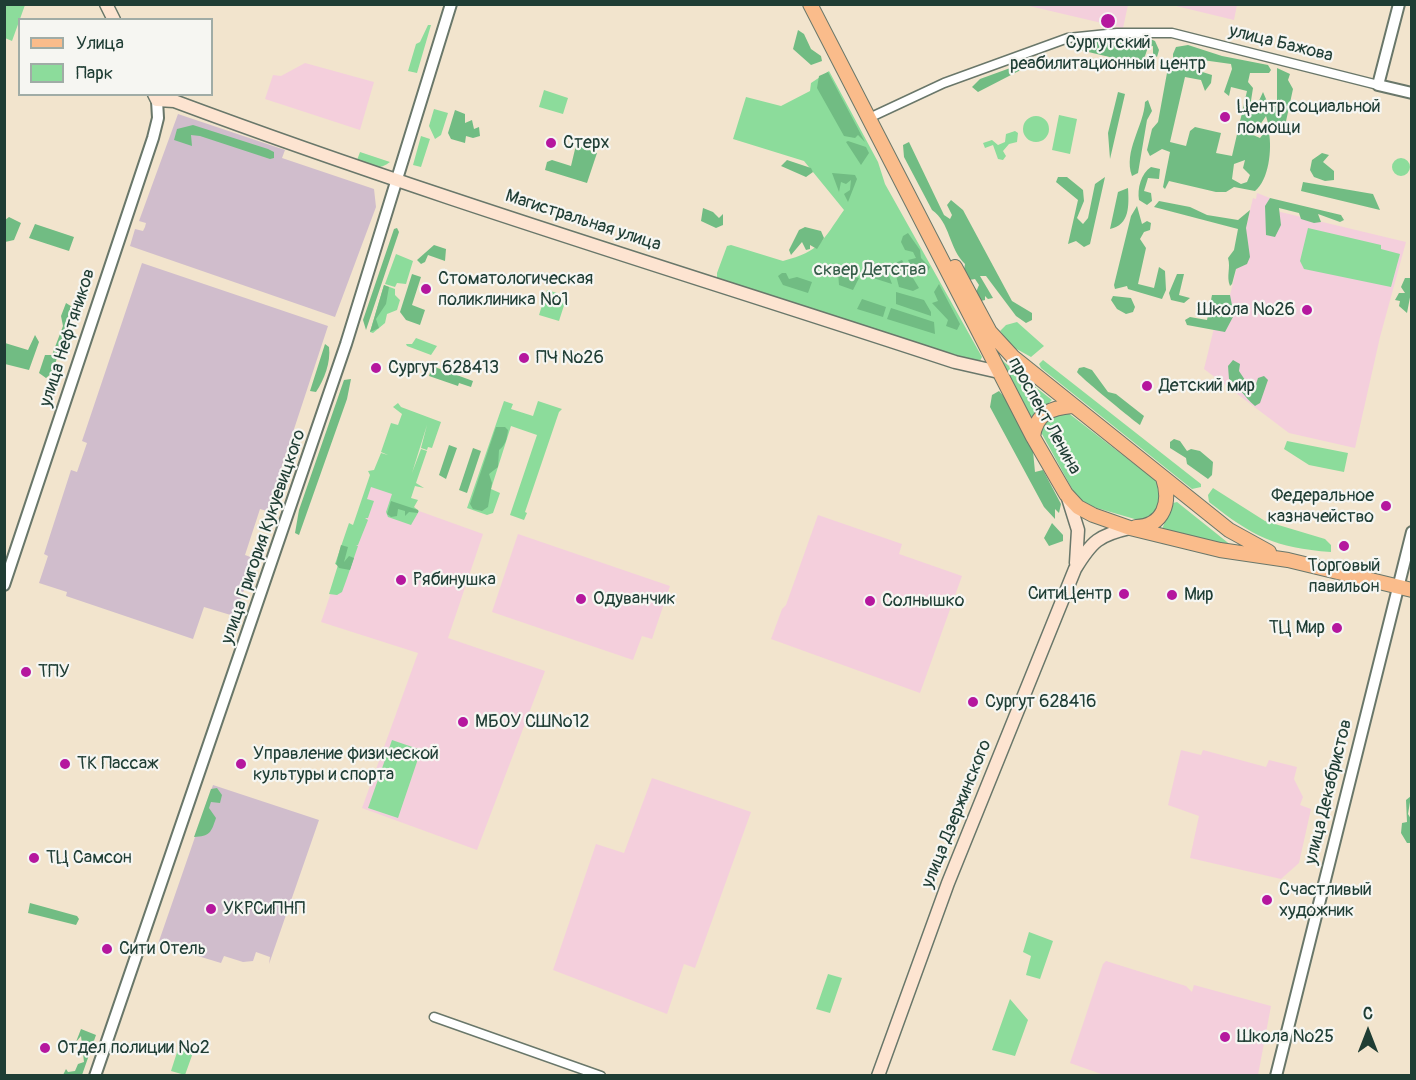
<!DOCTYPE html>
<meta charset="utf-8">
<style>
body{margin:0}
#map{position:relative;width:1416px;height:1080px;overflow:hidden;background:#f2e4cd;font-family:Pangolin,sans-serif}
canvas{display:block}
.frame{position:absolute;inset:0;border:6px solid #1f3d34;pointer-events:none}
.legend{position:absolute;left:18px;top:18px;width:195px;height:78px;box-sizing:border-box;background:#f6f6f2;border:2px solid #a0aca6;margin:0;padding:8px 10px;list-style:none;font-size:18px;color:#1f3d34}
.legend li{display:flex;align-items:center;gap:12px;height:30px}
.legend b{width:30px;border:2px solid #a0aca6}
.north{position:absolute;left:1338px;top:1002px;width:60px;height:60px;-webkit-text-stroke:4px #f6f6f2;paint-order:stroke;rotate:0deg;font-size:16px;font-weight:700;line-height:24px;text-align:center;color:#1f3d34}
.north::after{content:'';display:block;margin:auto;width:21px;height:27px;background:#1f3d34;clip-path:polygon(50% 0,100% 100%,50% 72%,0 100%)}
</style>
<div id="map">
<canvas width="1416" height="1080"></canvas>
<div class="frame"></div>
<ul class="legend">
<li><b style="height:8px;background:#fabc8b"></b>Улица</li>
<li><b style="height:16px;background:#8cdc9b"></b>Парк</li>
</ul>
<div class="north">С</div>
</div>
<script>
const context = document.querySelector('canvas').getContext('2d');
context.lineJoin = 'round';
function fillPath(path, color) { context.fillStyle = color; context.fill(path, 'evenodd'); }
function strokePath(path, color, width, dash) { context.strokeStyle = color; context.lineWidth = width; context.lineCap = dash ? 'butt' : 'round'; context.setLineDash(dash || []); context.stroke(path); }
function write(font, color, halo, rows, align = 'center') {
  context.font = font + ' Pangolin,sans-serif'; context.lineWidth = 4.5; context.setLineDash([]); context.textBaseline = 'middle'; context.strokeStyle = halo; context.fillStyle = color; for (const [text, x, y, turn = 0] of rows) {
    context.save(); context.translate(x, y); context.rotate((+turn || 0) * Math.PI / 180); context.textAlign = isNaN(turn) ? turn : align; if (halo) context.strokeText(text, 0, 0); context.fillText(text, 0, 0); context.restore();
  }
}
fillPath(new Path2D(`
 M1025,5L1128,4V5L1123,28Z
 M1172,5H1237L1234,20Z
 M305,63L374,82L360,130L265,99L273,75L281,76Z
 M1257,193L1270,198L1268,209L1406,242L1380,337L1355,448L1289,433L1204,369L1214,328L1222,329L1253,198L1256,199Z
 M368,484L396,493L394,502L483,534L448,638L545,671L477,850L362,808L418,653L321,622Z
 M818,515L902,544L899,554L962,576L920,693L771,639L782,609L786,605Z
 M518,534L670,586L652,639L642,636L633,660L492,612Z
 M1181,750L1201,755L1203,750L1266,767L1269,760L1297,767L1294,779L1303,797L1300,805L1311,809L1299,863L1281,879L1190,858L1199,816L1168,805Z
 M652,778L751,812L695,968L684,964L667,1014L553,970L596,844L624,853Z
 M1106,961L1186,986L1192,992L1194,985L1271,1006L1258,1075H1104L1070,1063L1103,964Z`), '#f4cfdc');
fillPath(new Path2D(`
 M178,114L285,150L282,158L374,189L376,207L335,317L130,246L135,229L143,231L145,227L146,223L139,221Z
 M142,263L328,326L267,511L260,509L245,555L256,559L234,616L204,607L193,639L66,596L67,592L39,583L48,556L44,554L71,470L77,472L87,443L82,441Z
 M213,785L319,820L269,964L270,957L256,952L253,961L243,962L224,956L221,963L158,944Z`), '#d0bdcc');
fillPath(new Path2D(`
 M4,5H25L12,41L5,38Z
 M428,25H431L417,73L408,71L416,44L420,42Z
 M829,71L878,162L885,184L982,357L979,363L717,279V273L727,246L731,245L783,261C821,251 822,241 844,210L804,161L733,139L746,97L781,106L810,91L811,83Z
 M544,90L568,98L563,114L539,107Z
 M434,109L448,113L441,135L435,139L429,126Z
 M1059,115L1077,119L1070,154L1052,150Z
 M1023 129a13 13 0 1 1 26 0a13 13 0 1 1-26 0Z
 M1015,131L1018,133L1017,142L1009,144L1003,151L1006,156L1003,160L998,159L993,145L985,148L983,143L992,140L998,145L1005,142L1006,134Z
 M421,136L430,139L421,167L413,165Z
 M360,152L390,162C379,171 368,167 356,163Z
 M1392 167a9 9 0 1 1 18 0a9 9 0 1 1-18 0Z
 M1308,228L1381,245V249L1400,254L1391,287L1304,269L1300,261Z
 M396,254L413,261L406,284L397,283L395,287L385,284Z
 M384,285L395,289V295L400,300L397,310L387,314L385,323L373,333L370,332Z
 M547,290L567,296L559,321L539,315Z
 M1017,322L1044,346L1031,357L1013,347L1000,331L1006,325Z
 M416,338L437,346L431,355L407,346L406,344H412Z
 M989,342L1004,362L1052,400L1034,417L1029,416Z
 M1043,360L1201,484V487L1192,489L1041,368L1039,364Z
 M504,401L513,404L511,409L533,416L538,401L562,409L559,412L525,512L527,513L524,520L510,515L537,435L511,426L491,489L500,493L493,513L487,515L467,508Z
 M398,403L401,407L441,422L432,448L428,447L427,450L421,448L427,425L412,473L421,449L427,451L416,483L424,488L415,486L411,498L418,500L414,507L419,511L411,525L388,517L386,512L392,494L371,487L367,499L374,501L368,518H365L368,520L358,545H356L358,546L346,581L343,580L346,581L342,592L337,595L329,594L338,565L335,564L349,523L353,525L370,475L368,471L374,470L381,453L388,455L381,452L391,423L398,425L402,414L393,407Z
 M1067,412L1155,480L1160,488L1158,509L1147,520H1138L1083,504L1076,496L1042,434C1041,419 1055,415 1067,412Z
 M1287,441L1348,453L1344,472L1309,465L1284,449Z
 M1213,488L1265,521L1325,539L1331,545V552C1275,548 1252,536 1209,502L1208,495Z
 M1177,502L1232,546L1162,529L1173,503Z
 M392,740L421,750L398,818L368,808Z
 M1029,932L1053,941L1040,979L1026,975L1031,956L1023,952Z
 M828,974L842,978L830,1013L816,1009Z
 M1010,999L1028,1020L1015,1056L992,1050Z
 M180,1043L195,1047L185,1075L171,1071Z`), '#8cdc9b');
fillPath(new Path2D(`
 M798,30L804,34L811,49L821,56L822,61L811,65L793,49Z
 M1148,38L1155,41L1159,50L1157,57L1153,54V46L1148,47L1144,59L1139,64L1080,50L1083,42L1095,39L1141,45Z
 M1188,45L1222,56L1268,65L1271,70L1269,73H1250L1248,82L1253,88L1250,107L1258,103L1263,92L1269,106L1277,100V68L1290,74L1288,80L1293,89L1283,135L1268,123L1266,116L1253,135L1260,138L1263,134L1269,133C1272,149 1269,180 1255,191L1234,187L1226,192H1216L1169,181L1165,189L1163,187L1170,152L1162,149L1150,156L1147,150L1152,129L1158,122L1169,62H1173V54L1176,47ZM1188,58L1231,64L1232,69L1224,92L1229,96L1231,87L1247,91L1232,156L1216,153L1221,133L1195,127L1190,131L1186,146L1170,142L1185,77L1201,80L1205,91L1211,83L1212,75L1180,65L1181,59ZM1245,160L1243,168L1250,175L1247,182L1241,184L1232,179L1234,164Z
 M1035,59H1042L978,92L972,87L980,79Z
 M828,72L865,142L858,135L855,138L844,136L817,88L819,76Z
 M1118,92L1125,94L1110,159L1108,133Z
 M1148,100L1152,111L1147,120L1138,173L1132,176C1123,151 1144,126 1145,102Z
 M455,110L465,114V123L472,120L474,129L479,127L480,136L473,138L466,136L465,143L451,139L448,133Z
 M193,125L268,149L274,152V158L270,159L200,136L191,135L192,146L174,140L177,129Z
 M848,141L866,147L869,153L861,165L846,142Z
 M909,142L944,215L950,219L952,215L947,205L951,200L963,210L1012,301L1032,313V320L1026,323L1016,316L986,276H980L993,298L988,299L985,296V300L981,301L976,292L979,285L975,279L969,280L964,270L965,264C949,249 950,222 932,210L904,157L903,145Z
 M576,145L597,153L587,183L545,170L547,162L552,160L571,166Z
 M1322,153L1329,155L1323,162L1334,171V180L1325,181L1314,177L1310,170L1312,160Z
 M787,160L811,168L813,172L806,177L781,166Z
 M1151,167L1160,169L1159,179L1148,178L1144,191L1151,193L1152,201L1147,205L1139,200C1137,189 1141,173 1151,167Z
 M832,173L855,175L857,179L848,202L844,194L850,190L851,180L846,184L841,182L839,192Z
 M1058,177H1067L1083,190L1084,201L1077,218L1083,224L1088,218L1095,184L1105,177L1090,244L1084,247L1076,241L1068,244L1078,200L1056,182Z
 M1303,182L1373,194L1380,210L1301,191Z
 M1128,188C1129,205 1130,225 1110,229L1118,192Z
 M1270,198L1341,215L1344,220L1340,222L1318,214L1321,222L1314,223L1301,219L1299,213L1279,208L1281,225L1275,237L1266,235L1265,206Z
 M1159,201L1190,207L1207,215L1238,220L1250,210L1246,228L1250,257L1247,264L1236,269L1232,284L1230,286C1226,276 1231,268 1228,258L1234,250L1238,229L1154,207Z
 M1137,206L1142,224L1147,221L1151,223L1150,230L1144,232L1140,239L1146,248L1138,284L1154,288L1159,267L1165,271L1166,290L1162,299L1128,289L1127,286L1115,289L1114,285L1131,216Z
 M703,208L713,212L719,218L723,214V225L716,228L701,221Z
 M9,217L21,223L14,240L5,242V220Z
 M35,224L74,237L69,251L29,238Z
 M805,227L821,231L824,238L817,249L810,245V249L806,250L802,242L791,255L789,250L799,230Z
 M397,228L399,232L366,330L363,320L394,229Z
 M908,233L920,250L921,258L930,267L927,273L917,276L908,260L916,258L913,252L905,250L901,242L903,236Z
 M434,245L446,249L445,261L428,255L425,262L421,264L417,260Z
 M902,260L919,288L913,291L899,287L893,264Z
 M871,262L886,268L892,284L867,276Z
 M838,272L859,278L853,290L839,285Z
 M782,273H786L789,279L797,277L812,282L808,293L783,285L778,276Z
 M412,274L421,277L412,305L425,310L420,325L406,320L400,312Z
 M1177,274H1184L1179,295L1190,298L1184,303L1171,300L1169,293Z
 M1405,278H1410L1411,292L1407,313L1399,306L1400,301L1395,300L1399,293H1405L1401,287Z
 M939,284L960,324L957,330L946,326L948,320L932,303L938,301L934,292Z
 M384,285L389,287L386,304L376,319L379,328L370,332Z
 M896,292L924,300L931,312V316L896,304Z
 M1212,295H1230L1234,315L1225,332L1187,325L1185,320L1190,317L1207,320Z
 M1113,296L1131,298L1135,307L1133,312L1126,314L1117,309L1111,300Z
 M862,299L886,307L883,317L857,309Z
 M66,303L74,308L52,373L46,378L39,373L45,355H52L63,326L61,316Z
 M891,308L934,322L935,334L887,319Z
 M35,335L39,342L29,370L5,364V343L28,350Z
 M325,344L329,347C331,362 324,380 316,392L310,391Z
 M1233,360L1240,364L1239,371L1249,386L1256,384L1258,378L1264,376L1268,380L1260,403L1255,406C1244,397 1239,386 1229,379L1228,366Z
 M432,366L473,381L471,387L459,383L458,386L429,376Z
 M1084,367L1092,370L1108,392L1116,394L1144,416L1140,425C1134,421 1079,376 1077,372L1079,368Z
 M351,379L347,399L299,535L295,533L299,510L344,380Z
 M999,391L1006,399L1033,451L1035,472L1043,470L1061,504L1059,513L1055,509V519L1044,507L990,407L992,395Z
 M496,427H505L508,430C507,438 506,445 499,450L498,467L489,474L492,483L488,507L482,511L473,509L470,504Z
 M297,429C305,444 292,479 277,486Z
 M1174,439L1180,441L1187,451L1191,449L1200,451L1213,462L1212,475L1208,479L1187,464L1186,458L1170,448V442Z
 M449,445L457,448L446,479L439,475Z
 M473,448L481,451L467,493L459,490Z
 M391,501L418,510V513L409,512L405,516V511L398,509L397,516L391,517L387,514Z
 M1052,523L1063,535V541L1049,546L1044,538Z
 M341,545L348,547L344,562L349,556L354,558L350,570L339,568L336,564Z
 M217,788L222,795L220,803L211,802L209,808L216,818C211,833 210,836 194,837L211,789Z
 M1411,796L1408,814L1411,819V843H1407L1401,833L1402,823L1407,822L1406,800Z
 M30,903L77,916L79,919L76,925L28,913Z
 M81,1029L96,1035L82,1075H63L66,1069L68,1072L75,1071L78,1064L84,1062L81,1036L76,1042Z`), '#71bc83');
const minor = new Path2D(`
 M869,118L944,83L1068,38L1117,33H1172L1378,85
 M434,1017L601,1076`);
const tertiary = new Path2D(`
 M1399,4L1378,85L1412,93
 M4,585L153,138L158,118L157,100
 M95,1076L346,344L451,4
 M1276,1076L1412,532`);
const secondary = new Path2D(`
 M106,4L114,20
 M154,94L157,100L174,101C431,197 694,276 955,362L999,372
 M1068,498L1078,530L1076,563
 M878,1076L948,883L1075,569C1092,541 1099,535 1130,528`);
const primary = new Path2D(`
 M810,4L1033,437L1066,494L1078,507L1093,515L1130,528L1220,550L1288,560L1412,590
 M955,267L990,332L1013,357L1229,530L1269,552
 M1033,437C1036,413 1051,408 1072,406
 M1136,527C1164,526 1171,502 1163,478`);
strokePath(minor, '#69776a', 11);
strokePath(tertiary, '#69776a', 14);
strokePath(secondary, '#69776a', 15);
strokePath(primary, '#69776a', 16);
strokePath(minor, '#fff', 8);
strokePath(tertiary, '#fff', 10);
strokePath(secondary, '#fde4d1', 12);
strokePath(primary, '#fabc8b', 14);
for (const [x, y, r, color] of [
 [1108,21,8,"#b5179e"],
 [1225,117,6,"#b5179e"],
 [551,143,6,"#b5179e"],
 [426,289,6,"#b5179e"],
 [1307,310,6,"#b5179e"],
 [524,358,6,"#b5179e"],
 [376,368,6,"#b5179e"],
 [1147,386,6,"#b5179e"],
 [1386,506,6,"#b5179e"],
 [1344,546,6,"#b5179e"],
 [401,580,6,"#b5179e"],
 [1124,594,6,"#b5179e"],
 [1172,595,6,"#b5179e"],
 [581,599,6,"#b5179e"],
 [870,601,6,"#b5179e"],
 [1337,628,6,"#b5179e"],
 [26,672,6,"#b5179e"],
 [973,702,6,"#b5179e"],
 [463,722,6,"#b5179e"],
 [65,764,6,"#b5179e"],
 [241,764,6,"#b5179e"],
 [34,858,6,"#b5179e"],
 [1267,900,6,"#b5179e"],
 [211,909,6,"#b5179e"],
 [107,949,6,"#b5179e"],
 [1225,1037,6,"#b5179e"],
 [45,1048,6,"#b5179e"]
]) { const dot = new Path2D(); dot.arc(x, y, r, 0, 2 * Math.PI); context.fillStyle = color; context.fill(dot); strokePath(dot, '#f6f6f2', 2); }
write('18px', '#1f3d34', '#f6f6f2', [
 ["Сургутский",1108,43,"center"],
 ["реабилитационный центр",1108,64,"center"],
 ["Центр социальной",1237,107],
 ["помощи",1237,128],
 ["Стерх",563,143],
 ["Стоматологическая",438,279],
 ["поликлиника №1",438,300],
 ["Школа №26",1295,310,"right"],
 ["ПЧ №26",536,358],
 ["Сургут 628413",388,368],
 ["Детский мир",1159,386],
 ["Федеральное",1374,496,"right"],
 ["казначейство",1374,517,"right"],
 ["Торговый",1344,566,"center"],
 ["павильон",1344,587,"center"],
 ["Рябинушка",413,580],
 ["СитиЦентр",1112,594,"right"],
 ["Мир",1184,595],
 ["Одуванчик",593,599],
 ["Солнышко",882,601],
 ["ТЦ Мир",1325,628,"right"],
 ["ТПУ",38,672],
 ["Сургут 628416",985,702],
 ["МБОУ СШ№12",475,722],
 ["Управление физической",253,754],
 ["культуры и спорта",253,775],
 ["ТК Пассаж",77,764],
 ["ТЦ Самсон",46,858],
 ["Счастливый",1279,890],
 ["художник",1279,911],
 ["УКРСиПНП",223,909],
 ["Сити Отель",119,949],
 ["Школа №25",1237,1037],
 ["Отдел полиции №2",57,1048]
], 'left');
write('18px', '#1f3d34', '#f6f6f2', [
 ["улица Бажова",1281,44,14],
 ["Магистральная улица",583,221,18],
 ["улица Нефтяников",68,338,-72],
 ["проспект Ленина",1044,416,61],
 ["улица Григория Кукуевицкого",264,537,-71],
 ["улица Декабристов",1329,792,-76],
 ["улица Дзержинского",957,814,-68]
]);
write('18px', '#355d49', '#f6f6f2', [
 ["сквер Детства",870,270]
]);
</script>
